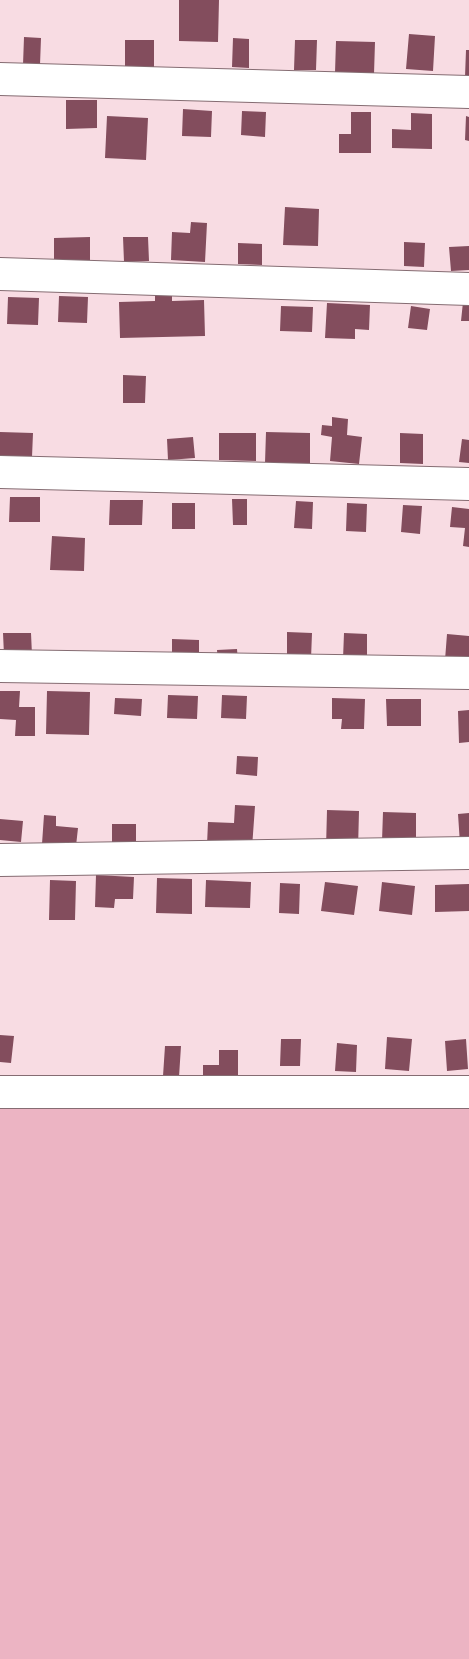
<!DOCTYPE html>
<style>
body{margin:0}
canvas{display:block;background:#f8dce3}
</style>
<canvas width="469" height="1659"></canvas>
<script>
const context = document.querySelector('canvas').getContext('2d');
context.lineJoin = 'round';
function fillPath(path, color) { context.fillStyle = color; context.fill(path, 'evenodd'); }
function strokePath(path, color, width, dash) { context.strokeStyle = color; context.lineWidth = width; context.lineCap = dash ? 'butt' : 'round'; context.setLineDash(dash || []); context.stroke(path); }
fillPath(new Path2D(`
 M0,1092H469V1659H0Z`), '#ecb4c3');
fillPath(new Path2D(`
 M179,0H219L218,42L179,41Z
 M409,34L435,36L433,71L406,69Z
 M24,37L41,38L40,65H23Z
 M233,38L249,39V68L232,67Z
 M125,40H154V75H125Z
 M295,40H317L316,70H294Z
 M336,41L375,42L374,74L335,73Z
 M466,50H469V77H465Z
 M66,100H97V128L66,129Z
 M183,109L212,111L211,137L182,136Z
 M242,111L266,112L265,137L241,135Z
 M351,112H371V153H339V134H351Z
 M411,113L432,114V149L392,148V129L411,130Z
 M107,116L148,118L146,160L105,158Z
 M466,116L469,117V141L465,140Z
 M285,207L319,209L318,246L283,245Z
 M191,222L207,223L205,262L171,260L172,232L190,233Z
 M90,237V262H54V238Z
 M123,237H148L149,261L124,262Z
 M404,242L425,243L424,267L404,266Z
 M238,243L262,244V265L238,264Z
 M469,246V270L451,271L449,247Z
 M172,289V301L204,300L205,336L120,338L119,302L155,301V290Z
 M59,296L88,297L87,323L58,322Z
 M8,297L39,298L38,325L7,324Z
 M463,302H469V321H461Z
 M327,303L370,305L369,330L355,329V339L325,338Z
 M281,306L313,307L312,332L280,331Z
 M411,306L430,309L427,330L408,328Z
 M123,375L146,376L145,403H123Z
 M332,417L348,419L347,435L362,437L359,464L330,461L332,437L321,435L322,425L332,426Z
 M0,432L33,433L32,457L7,456V464H0Z
 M266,432L310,433V464L265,463Z
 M219,433H256V461L219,460Z
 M400,433L423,434V464L400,463Z
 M193,437L195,458L168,460L167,439Z
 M462,439L469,440V463L459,462Z
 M10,497H40V522H9Z
 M232,499H247V525H233Z
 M110,500H143L142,525H109Z
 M296,501L313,502L312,529L294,528Z
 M172,503H195V529H172Z
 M347,503L367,504L366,532L346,531Z
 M403,505L422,506L420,534L401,532Z
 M452,507L469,509V547L463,546L465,528L450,527Z
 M52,536L85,538L84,571L50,570Z
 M287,632L312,633L311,659L287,658Z
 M3,633H31L32,655H4Z
 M344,633L367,634V660L343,659Z
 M447,634L469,636V662L445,660Z
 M172,639L199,640V658L172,657Z
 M237,649L238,662L218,663L217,650Z
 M0,691H20L19,707H35V736H15L16,720L0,719Z
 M47,691L90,692L89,735L46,734Z
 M168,695L198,696L197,719L167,718Z
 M222,695L247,696L246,719L221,718Z
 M115,698L142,699L141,716L114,714Z
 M332,698L365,699L364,729H341L342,719H332Z
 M386,699H421V726H387Z
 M469,710V742L459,743L458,711Z
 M237,756L258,757L257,776L236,774Z
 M235,805L255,806L252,848L207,845L208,822L234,823Z
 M327,810L359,811L358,849L326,848Z
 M383,812L416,813V841H382Z
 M469,813V844H460L458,814Z
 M44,815L56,816V826L78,828L76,846L42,844Z
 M0,819L23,821L21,842L0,840Z
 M112,824H136V852H112Z
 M96,875L134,877L133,899H115L114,908L95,907Z
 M157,878L192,879V914L156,913Z
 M50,880L76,881L75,920H49Z
 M206,880L251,882L250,908L205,907Z
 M325,882L358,886L354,915L321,911Z
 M382,882L415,886L412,915L379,911Z
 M280,883L300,884L299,914L279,913Z
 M469,884V911L435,912V885Z
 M0,1035L14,1036L11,1063L0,1062Z
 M387,1037L412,1039L409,1071L385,1069Z
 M281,1039H301L300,1066H280Z
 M466,1039L468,1069L447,1071L445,1041Z
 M337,1043L357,1045L356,1072L335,1071Z
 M165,1046H181L179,1077L163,1076Z
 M219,1050H238V1082H203V1065H219Z`), '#834d5d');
const minor = new Path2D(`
 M0,79L469,92
 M0,274L469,289
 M0,472L469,484
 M0,666L469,673
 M0,860L469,853
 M0,1092H469`);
strokePath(minor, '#856c72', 34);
strokePath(minor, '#fff', 32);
</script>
